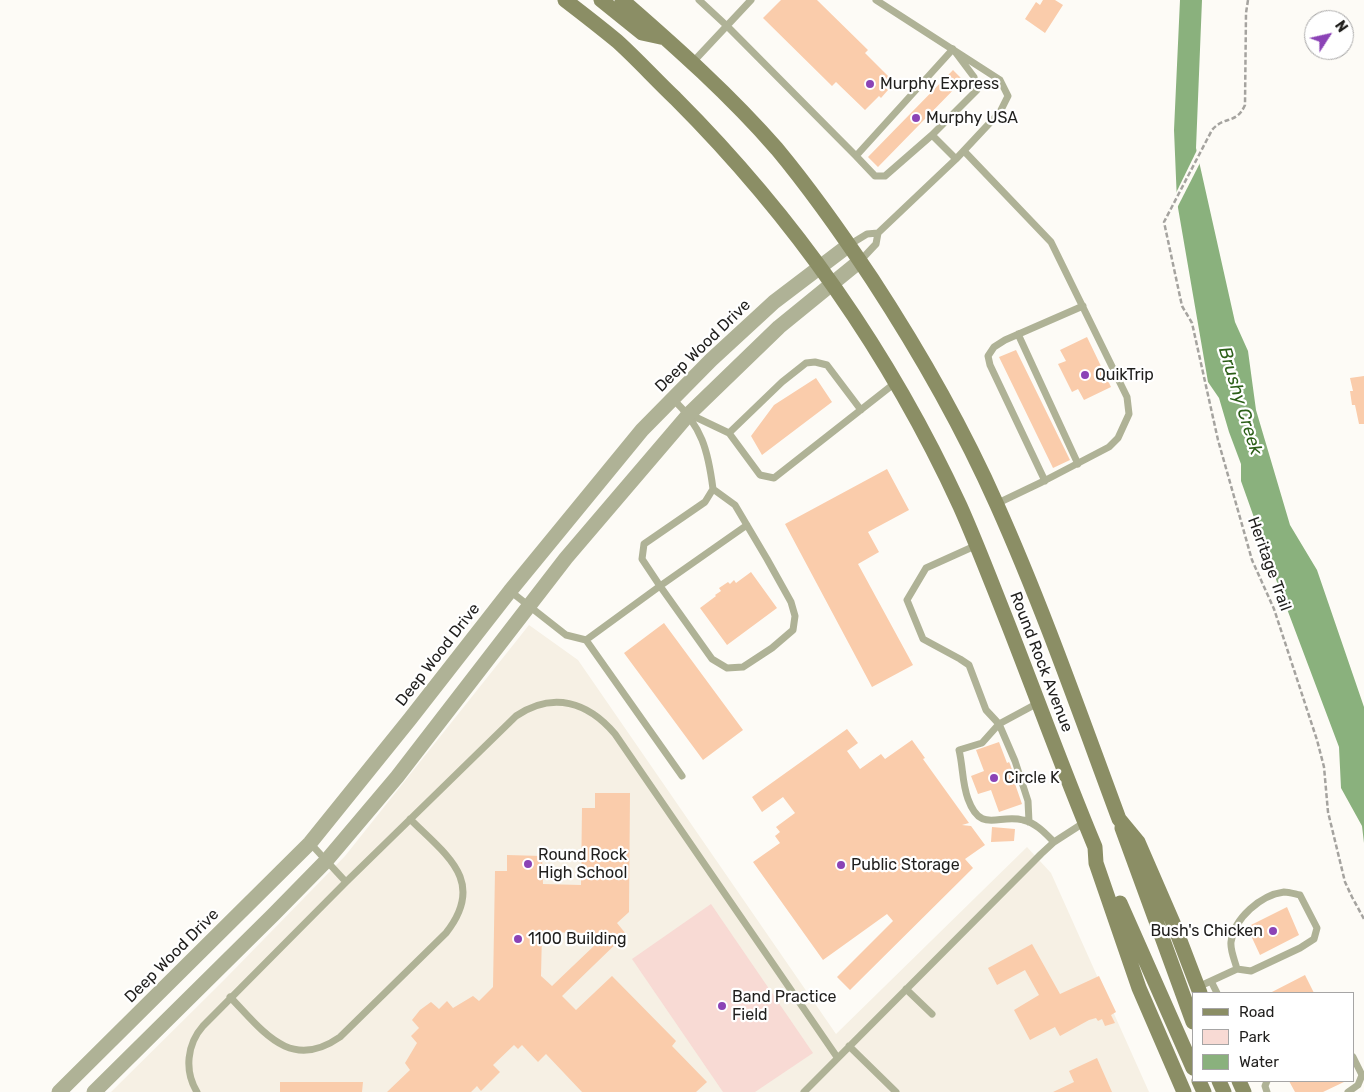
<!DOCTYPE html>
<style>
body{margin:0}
#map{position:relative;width:1364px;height:1092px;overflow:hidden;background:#fdfbf6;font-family:Rubik,sans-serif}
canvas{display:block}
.legend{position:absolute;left:1192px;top:992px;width:162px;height:90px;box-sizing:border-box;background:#fff;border:1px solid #a6a5a5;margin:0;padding:6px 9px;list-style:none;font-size:15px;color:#201f1d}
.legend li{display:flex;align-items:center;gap:10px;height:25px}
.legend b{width:25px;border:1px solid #a6a5a5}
.north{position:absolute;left:1304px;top:10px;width:50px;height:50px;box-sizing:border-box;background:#fff;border:1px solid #a6a5a5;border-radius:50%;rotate:55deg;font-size:14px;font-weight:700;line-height:20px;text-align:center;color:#201f1d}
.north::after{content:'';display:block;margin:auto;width:18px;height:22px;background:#8b43b6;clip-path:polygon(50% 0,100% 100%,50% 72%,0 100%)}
</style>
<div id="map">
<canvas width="1364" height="1092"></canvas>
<ul class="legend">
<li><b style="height:6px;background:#8b8e65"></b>Road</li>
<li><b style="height:14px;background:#f8dad4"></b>Park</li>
<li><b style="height:14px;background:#8ab17d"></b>Water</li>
</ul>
<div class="north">N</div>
</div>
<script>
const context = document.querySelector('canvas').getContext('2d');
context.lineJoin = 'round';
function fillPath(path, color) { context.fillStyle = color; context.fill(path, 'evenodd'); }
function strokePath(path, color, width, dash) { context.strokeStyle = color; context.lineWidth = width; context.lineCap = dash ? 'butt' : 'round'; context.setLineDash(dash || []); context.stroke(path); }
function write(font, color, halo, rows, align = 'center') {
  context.font = font + ' Rubik,sans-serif'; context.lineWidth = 4.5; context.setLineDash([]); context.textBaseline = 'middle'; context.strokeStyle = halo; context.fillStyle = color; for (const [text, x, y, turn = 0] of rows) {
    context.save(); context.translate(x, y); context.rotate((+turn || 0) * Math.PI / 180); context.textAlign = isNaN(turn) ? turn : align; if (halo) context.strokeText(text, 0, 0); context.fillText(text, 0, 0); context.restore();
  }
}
fillPath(new Path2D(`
 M529,625L578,660L836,1034L1027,847L1051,873L1149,1092H111L223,981L345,856Z`), '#f6f0e4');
fillPath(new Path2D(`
 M711,904L813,1053L755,1092H723L632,959Z`), '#f8dad4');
fillPath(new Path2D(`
 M1180,0H1202L1196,148L1235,322L1248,351L1256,410L1290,525L1317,570L1364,707V843L1362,826L1341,788L1339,747L1278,585L1241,481V464L1229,432L1219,398L1208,382L1177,202L1174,130Z`), '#8ab17d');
fillPath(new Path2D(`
 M1198,148L1201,161L1176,210L1175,195Z`), '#fdfbf6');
fillPath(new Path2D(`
 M781,0H817L868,50L865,53L893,81L886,88L888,90L881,98L879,96L865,110L836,82L832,86L763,18Z
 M1043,0H1055L1063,5L1045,33L1025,19L1036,2L1040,5Z
 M953,70L963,80L878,167L868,157Z
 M1087,337L1111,387L1084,400L1078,389L1072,392L1058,364L1066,361L1060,350Z
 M1016,350L1070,460L1053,468L999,357Z
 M1364,376V424H1359L1355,405H1352L1350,391H1353L1350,378Z
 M816,378L832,402L762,455L751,436L774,405Z
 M887,469L909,510L868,532L879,552L858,564L913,665L872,687L785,524Z
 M751,572L777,608L727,645L700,608L716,596L715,595L721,591L719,588L728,582L730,584L734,580L736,583Z
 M664,623L743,730L703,760L624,653Z
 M847,729L858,743L847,751L860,769L881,754L885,759L912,740L925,758L923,759L969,823L962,825L971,826L985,845L965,859L973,868L850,990L837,977L893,921L887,914L823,960L753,862L780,843L775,836L780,832L776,827L795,813L783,797L762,812L752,797Z
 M999,742L1007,763L1009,762L1010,764L1016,781H1014L1022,804L999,812L991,790L978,794L971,776L984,771L976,750Z
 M595,793H630L629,912L617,923L626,934L562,996L576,1010L612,976L676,1041L672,1046L707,1082L696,1092H582L546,1054L538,1062L522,1045L518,1049L514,1045L493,1065L500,1072L481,1091L477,1086L471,1092H387L410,1070L405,1063L417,1043L411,1036L419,1028L412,1020L420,1010L431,1002L439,1009L447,1001L453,1008L473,996L479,1001L493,987L495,871H507V855L542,856L543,884L581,885L582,808H595ZM542,932L585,933L596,944L552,986L541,976Z
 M992,827L1015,829L1014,841L991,842Z
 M1287,907L1299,935L1260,955L1247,927Z
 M1032,944L1060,994L1099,976L1116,1012L1111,1015L1115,1023L1105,1026L1102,1019L1098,1021L1096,1018L1089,1020L1060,1036L1055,1027L1030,1040L1014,1010L1039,995L1025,970L997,985L988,968Z
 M1305,975L1314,993H1270Z
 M1097,1058L1112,1092H1053L1074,1082L1069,1071Z
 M1289,1081H1346L1323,1092H1295Z
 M280,1082H363L362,1092H280Z`), '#faccab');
strokePath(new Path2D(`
 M1248,0L1246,13L1245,105C1236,125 1225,115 1212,130L1164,222L1182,306L1192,323L1218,440L1252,560L1274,609L1317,740L1324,767L1328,812L1345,882L1352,897L1364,919`), '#a5a39f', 2.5, [5, 2.5]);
strokePath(new Path2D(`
 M699,0L727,26L856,156L953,49L974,77L977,90L932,135L956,159
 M692,63L751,0
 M964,151L1051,242L1127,397L1129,414L1118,438L1109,447L1042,482L996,504
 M856,156L875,176H885L932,135
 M849,245L867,234L878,233
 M860,261L876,244L878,233L956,159L1000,112L1008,96L1000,80L876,0
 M1018,334L1078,464
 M689,414L729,433L760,475L774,478L895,383
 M729,433L782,382L806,363L815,362L827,365L861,410
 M1045,481L990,365L988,356L994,347L1005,340L1083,306
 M713,489L735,505L767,559L791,602L795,616L793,630L772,648L743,667L727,668L712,659L660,586L747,525
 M977,545L926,568L907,600L923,639L960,659L969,665L986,710L999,724L1015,761L1028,801L1029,822
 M510,591L566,635L586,640L660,586L642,559L644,544L705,502L713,489C708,450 702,427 673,399
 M586,640L682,776
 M1038,703L999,724L982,743L959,750C963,766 962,783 968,799C981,835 999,813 1023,820C1036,823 1045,833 1054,842
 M310,843L346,882
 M1211,981L1217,993
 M1198,987L1237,969L1251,971L1300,948L1314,939L1317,928L1300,895C1295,894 1289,892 1284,892C1261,895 1234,918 1231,942C1230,950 1235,961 1237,969
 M906,989L932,1014
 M230,997C263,1031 290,1072 340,1037L446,933C487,881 446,855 410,819
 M849,1046L896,1092
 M197,1092C184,1071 187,1044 203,1026L346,882L516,716C553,691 588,702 615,734L837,1057
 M804,1092L1041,854L1054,842L1085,822
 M1267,1092L1265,1086L1267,1081
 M1348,1092L1358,1085L1362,1075L1353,1057`), '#afb296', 7);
strokePath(new Path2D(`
 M59,1092L310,843L410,719L510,591L642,430L711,360L774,302L849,245
 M94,1092L273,915L326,861L397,777L566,558L689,414L779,327L860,261`), '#afb296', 15);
strokePath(new Path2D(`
 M565,0C582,13 600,27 617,41C637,59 655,79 675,98C793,216 890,354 960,506C977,544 992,584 1008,624C1037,698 1064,773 1095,847L1096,863L1139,988L1184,1092
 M601,0L642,33L665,38
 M622,0C676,47 730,95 777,149C811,190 842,234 872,279C919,351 962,426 997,505C1043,608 1080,714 1119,819L1138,842L1174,925L1200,993
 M1122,828L1193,1022
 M1120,903L1193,1068
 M1199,1081L1204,1092
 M1219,1081L1224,1092
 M1239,1081L1244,1092`), '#8b8e65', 15);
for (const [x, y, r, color] of [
 [870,84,5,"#8b43b6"],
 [916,118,5,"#8b43b6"],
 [1085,375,5,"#8b43b6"],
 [994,778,5,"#8b43b6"],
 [528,864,5,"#8b43b6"],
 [841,865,5,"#8b43b6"],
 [1273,931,5,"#8b43b6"],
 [518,939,5,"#8b43b6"],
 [722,1006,5,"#8b43b6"]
]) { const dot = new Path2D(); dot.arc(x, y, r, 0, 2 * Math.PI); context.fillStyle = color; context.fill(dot); strokePath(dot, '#fff', 2); }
write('16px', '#201f1d', '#fff', [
 ["Murphy Express",880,84],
 ["Murphy USA",926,118],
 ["QuikTrip",1095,375],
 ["Circle K",1004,778],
 ["Round Rock",538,855],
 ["High School",538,873],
 ["Public Storage",851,865],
 ["Bush's Chicken",1263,931,"right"],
 ["1100 Building",528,939],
 ["Band Practice",732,997],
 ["Field",732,1015]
], 'left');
write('16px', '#201f1d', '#fff', [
 ["Deep Wood Drive",703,346,-44],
 ["Heritage Trail",1269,564,70],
 ["Deep Wood Drive",438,655,-52],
 ["Round Rock Avenue",1041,662,69],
 ["Deep Wood Drive",172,956,-45]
]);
write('italic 18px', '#2c5f18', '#fff', [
 ["Brushy Creek",1240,401,73]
]);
</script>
